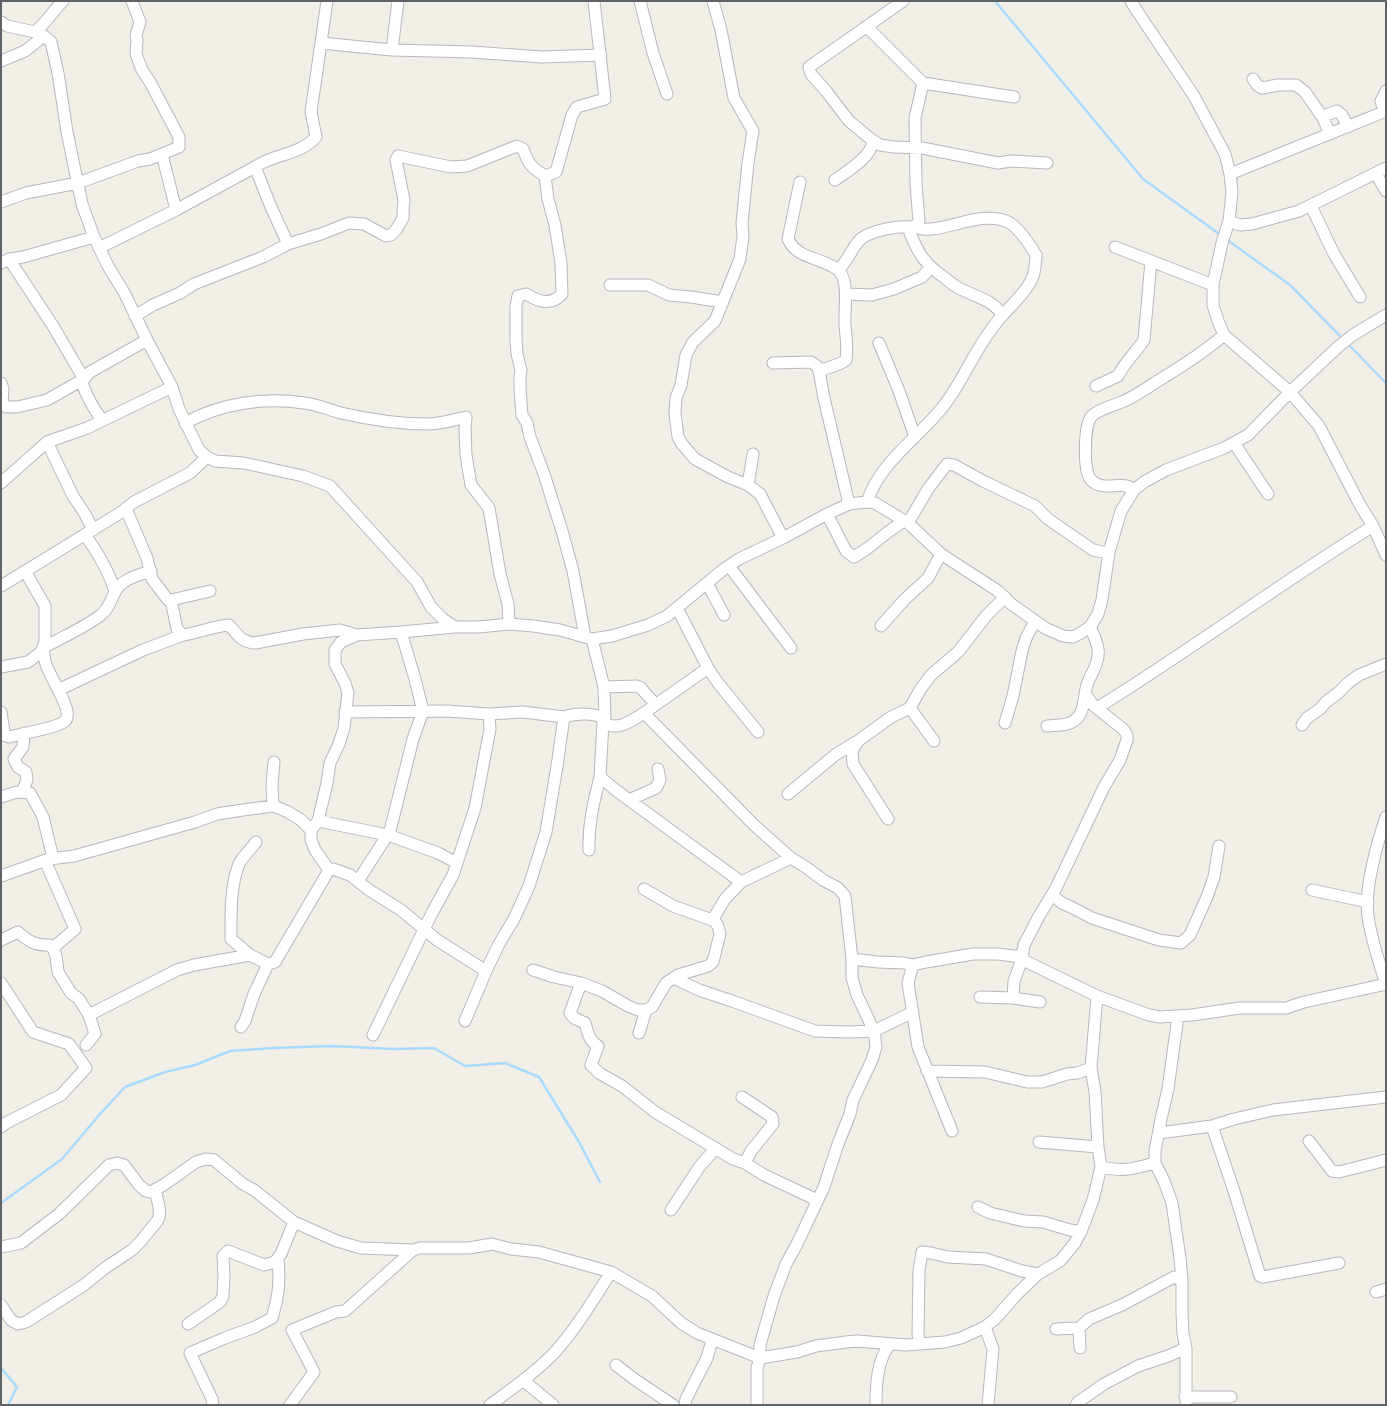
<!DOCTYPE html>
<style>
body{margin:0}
#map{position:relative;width:1387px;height:1406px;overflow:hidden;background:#f1efe8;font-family:Ubuntu,sans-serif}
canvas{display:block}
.frame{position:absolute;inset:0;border:2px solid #5f6368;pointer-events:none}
</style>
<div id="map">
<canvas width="1387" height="1406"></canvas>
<div class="frame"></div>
</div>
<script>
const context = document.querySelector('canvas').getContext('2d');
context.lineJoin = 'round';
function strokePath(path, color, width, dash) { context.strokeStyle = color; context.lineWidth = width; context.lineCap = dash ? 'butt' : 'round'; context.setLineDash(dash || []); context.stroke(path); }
strokePath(new Path2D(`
 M995,1L1143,179L1222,236
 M1226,239L1290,285L1343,339
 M1347,343L1386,383
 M1,1203L62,1159L100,1114L125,1087L165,1072L195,1065L230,1051L274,1048L332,1046L393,1049L434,1048L465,1066L505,1063L539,1077L579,1142L600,1182
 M1,1368L17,1387L8,1405`), '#aadaff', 2.5);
const minor = new Path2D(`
 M640,1L653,53L667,94
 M713,1L721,30L734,98L753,131L748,163L742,223L743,236L740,259L715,321L693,342L686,355L681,385L676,398L675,414L678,437L682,444L695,459L728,477L748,485L760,494L783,538
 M903,1L809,67L811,74L826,91L849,121L872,140L880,145L894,147L922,148L998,163L1011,161L1047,163
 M1131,1L1135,8L1194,96L1225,154L1230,174L1232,192L1229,221L1222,243L1213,285V305L1218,321L1224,335L1290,392L1319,426L1360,505L1373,526L1386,555
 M1,22L7,26L35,32L44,36L51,42L58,73L67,132L82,204L94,237L108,266L125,294L147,340L172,387L179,409L199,450L207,457L215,461L244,463L303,476L330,486L417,582L431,607L443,619L455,627H479L509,624L533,626L560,630L592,639L612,636L648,625L667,616L724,569L739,559L783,538L827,514L849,504L867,502L875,503L908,523L941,554L998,591L1010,603L1045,628L1063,636L1073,637L1079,634L1090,627L1098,614L1102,600L1109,552L1121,511L1134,490L1144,482L1166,470L1224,448L1248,435L1290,392L1339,346L1353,335L1386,315
 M867,27L923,83L915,118L916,184L919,221L910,233C919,255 925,264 945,278C949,281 953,285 957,287C972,296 993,299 1002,315
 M35,32C46,23 53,11 63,1
 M321,43L392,50L472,52L542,57L601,55
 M392,50L398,1
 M1,61L25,51L44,36
 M1253,79L1257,85L1262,88L1278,85H1296L1305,92L1323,118
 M923,83L1014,97
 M1384,111L1381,101L1386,91
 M1330,134L1323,118L1326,115L1337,111L1342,115L1348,127
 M162,154L176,210
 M255,167L271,207L288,244
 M1230,174L1386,111
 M1376,174L1386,191
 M545,176L548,199L555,225L561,263L562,294C551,306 539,302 526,294L518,296L516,306V339L517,354L521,370L520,377V388L522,415L527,423L530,437L544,474L562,531L573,571L585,637
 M835,180C846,172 875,155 872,140
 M800,182L788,239C797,259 820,257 837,269C850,278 844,310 845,325C846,337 848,348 846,360C838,366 828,367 819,371L824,398L849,504
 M1,202L26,193L78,183L138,161L150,159L179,147V137L150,82L142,70L136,54L137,41L136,35L140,22L132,1
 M1311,206L1334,254L1360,297
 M1229,221L1240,225L1252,224L1299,211L1386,168
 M1115,247L1213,285
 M99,248L176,210L255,167C274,153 299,156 316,137L311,112L327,1
 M9,259L53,326L84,379L90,372L147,340
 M1,263L9,259L23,257L94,237
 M838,270C850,260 853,241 867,235C881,229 897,226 912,227C919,228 924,230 931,229C955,227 982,212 1006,221C1017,225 1030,245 1036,255C1036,261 1035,267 1034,273C1030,289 1012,304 1002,316C996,322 991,330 986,337C970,360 960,386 942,408C917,439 880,462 867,502
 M610,285H648L669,295L691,297L723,302
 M846,294L872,295L894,289L922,277L931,267
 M135,316L153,305L180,293L194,284L263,257L288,244L321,234L349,223L364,224L386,236L391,235L396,230L403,218V212L404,200L396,160L398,156L451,167L467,166L517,146L523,149C529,165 531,167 545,176L556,172L572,115L577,107L605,99L594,1
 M879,343L899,391L915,437
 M773,363L811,362L817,366L819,371
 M1,383L3,389L2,403L6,407H17L47,400L84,379L82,383C87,397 93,408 102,420
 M1096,386L1118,376C1124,363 1136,352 1144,340L1151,261
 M185,423C221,403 265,397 304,403C317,404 329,410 341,413C367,419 401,424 428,424C440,424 454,420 466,417L465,429L466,455L471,485L489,508L500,574L508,604L509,624
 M47,442L73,496L85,514L93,530
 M1234,443L1268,494
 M1,483L47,442L87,428L172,387
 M748,485L753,454
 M1134,490C1123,479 1103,493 1091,480C1083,472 1084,427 1091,417C1095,411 1114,405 1122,402C1136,396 1148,387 1161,379C1184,365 1204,352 1224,335
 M827,514L846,551L854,557L868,548L888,532L904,521
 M908,523L928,489L947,464L954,465L983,481L1035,506L1048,519L1093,550L1108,553
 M85,535C98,553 109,571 115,592
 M729,566L791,648
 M707,583L724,615
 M1,586L120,513L134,502L190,473L207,457
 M171,600L210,591
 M677,608L708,668L718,683L758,732
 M881,626L905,599L928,578L941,554
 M183,635C198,633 214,626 229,625C238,635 241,642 255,643L303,634L340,630L357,635L401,632L455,627
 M592,639L604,687L605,718L603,722C617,732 631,721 644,713L754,825L791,858L807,868L823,880L838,888L845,896L852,959V978L857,995L874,1031L875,1038L876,1047L872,1060L853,1100L850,1114L838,1144L824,1187L797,1244L786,1264L774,1296L760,1345V1358L757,1368V1405
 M1,667L28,662L41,652L45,642V606L25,571
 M604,687L637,686L641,688L655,704
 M58,690L143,650L183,635L177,629L171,600H168L152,579L147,558L126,509
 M910,708L934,741
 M1097,708C1191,650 1279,584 1373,526
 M1,712L4,732L6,736L9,737C22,733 52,729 62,723C64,722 67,720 67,717C70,707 51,678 47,667C44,660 44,654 43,648C62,637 84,628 101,615C110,607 110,601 115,592C121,579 139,575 151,571
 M345,712L447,711L489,714L523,712L564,717
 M644,713L708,668
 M603,722L600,777L617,791L741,882
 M1005,723L1013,696L1022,651L1026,638L1035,621
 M1302,725L1307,718L1320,709L1326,702L1338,693L1348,683L1359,675L1386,664
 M1047,726C1056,725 1067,726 1074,721C1086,712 1083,697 1087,685C1091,673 1100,662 1098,649C1097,641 1093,633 1090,627
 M22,792L27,780L26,772L18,767L14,759L23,747L24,733
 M788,794L835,755L856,742
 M1,797L17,792L30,793L43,817L53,858
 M629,800L656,788L660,780L658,769
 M273,806L272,785L274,762
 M1386,817C1377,843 1364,890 1368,916C1371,939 1379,962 1386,984
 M888,819L853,764L852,751L858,741L891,717L910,708L920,690L931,675L958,652L986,616L1005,597
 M318,821L388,835L438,853L457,863
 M589,850C588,824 594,801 600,777
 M49,859L47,865L75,929L53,948
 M329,870L315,850L311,840V830L318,821L327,783L330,763L339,744L344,728L348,693L345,683L335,664V650L341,642L357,635
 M329,870L333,869L350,875L369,890L401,910L437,940L486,971
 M1,876L49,859L74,856L195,822L217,814L250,809L273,806L279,808L288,812L301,820L311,830
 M358,881L390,831L413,739L423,711L415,679L401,632
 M644,889L673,906L715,921
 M1312,890L1368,902
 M1052,895L1062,903L1073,908L1092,918L1159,940L1181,943L1190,935L1207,897L1214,877L1219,846
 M1,940L18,932C27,940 35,946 49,945L53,948L56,956L58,972L71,993L79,999L89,1015L95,1034L86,1045
 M1022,952L1021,957L1025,961L1097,996L1149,1015L1160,1017L1192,1015L1240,1008H1286L1304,1002L1386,984
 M250,955L231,939C231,916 230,886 239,864C243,856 251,849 256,842
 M852,959L878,962L904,963L913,965L926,962L973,954H998L1021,957
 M913,965L908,983L918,1047L952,1131
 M533,970L554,977L581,983L602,991L628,1006L638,1010H646L652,1007L666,983L678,975L708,966L713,962L720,934L718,926L713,919L725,899L741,882L791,858
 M674,978L699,990L732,1001L815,1031L849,1032L874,1031L913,1012
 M1,983L33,1032L69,1044L86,1068L61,1095L6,1123L1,1127
 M581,983L570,1013L574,1018L585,1023C588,1033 589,1041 598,1046L591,1065L599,1073L622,1086L655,1112L733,1159L745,1163L764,1175L817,1200
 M980,997L1013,998L1040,1002
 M1013,998L1014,981L1022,959L1024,945L1039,916L1056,888L1104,787L1120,760L1127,740V735L1124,730L1093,705L1086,695
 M89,1015L177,970L194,965L250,955L268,964L275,962L329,870
 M1178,1016L1168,1089L1161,1119L1155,1151V1163L1164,1181L1172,1203L1180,1258L1182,1280V1313L1183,1334L1186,1348V1405
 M465,1021L486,971L499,944L514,919L529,886L546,832L557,766L564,717C576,713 594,713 605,718
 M241,1027L245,1021L254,994L268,964
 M639,1033L646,1010
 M373,1035L432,913L453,875L475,808L490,729L489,714
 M927,1071L985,1072L1027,1082H1042L1067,1074L1077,1073L1091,1068
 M742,1097L772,1117L773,1124L751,1151L745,1163
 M1212,1126L1234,1191L1260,1276L1263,1277L1339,1263
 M1159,1133L1212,1126L1234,1119L1273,1110L1386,1097
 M1309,1141L1332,1171L1339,1172L1386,1160
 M1039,1142L1098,1147
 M1101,1167C1126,1172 1132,1169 1155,1163
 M978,1207L990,1213L1024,1221L1043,1222L1070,1230L1081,1232
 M671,1210L700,1166L716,1148
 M1,1247L21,1243L59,1214L109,1165L117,1163L124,1165L139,1185L146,1191L151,1192L165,1184L196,1162L206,1159L214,1160L243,1184L254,1190L294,1222L337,1241L361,1248L413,1250L420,1248H469L492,1244L511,1249L539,1252L611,1272L652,1296L681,1323L697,1333L760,1358L797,1352L816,1346L846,1342L857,1341L906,1345L945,1342L961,1338L985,1327L995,1319L1017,1294L1038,1274L1060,1261L1075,1243L1082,1229L1093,1200L1101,1167L1098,1147L1095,1092L1091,1068L1097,996
 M1376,1292L1386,1289
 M1,1305L11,1320L18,1324L26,1322L84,1285L105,1268L132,1250L141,1241L158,1220C162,1211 157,1200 155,1190
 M188,1324L220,1302L223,1296L224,1276L223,1256L228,1251L264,1265L275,1262L281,1254L294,1222
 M985,1327L993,1349L988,1405
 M1056,1329L1079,1328
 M920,1344L918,1335L919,1271L922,1252L931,1253L948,1257L986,1259L1022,1271L1038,1274
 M1080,1348L1079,1328L1089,1319L1122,1305L1174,1277L1182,1280
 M616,1365L634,1379L673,1405
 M524,1381L553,1405
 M1185,1397H1231
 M213,1405L212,1399L190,1353L225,1338L255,1327L272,1318C279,1295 280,1282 278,1258
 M290,1405L314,1372L292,1330L336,1312L345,1311L413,1250
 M490,1405C513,1388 536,1372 556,1351C577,1327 594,1299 611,1272
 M685,1405L686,1399L707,1358L712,1340
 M876,1405C876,1385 877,1360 890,1344
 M1076,1405L1078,1402L1104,1384L1138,1366L1168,1356L1186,1348`);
strokePath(minor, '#b5b8bc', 13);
strokePath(minor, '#fff', 11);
</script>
